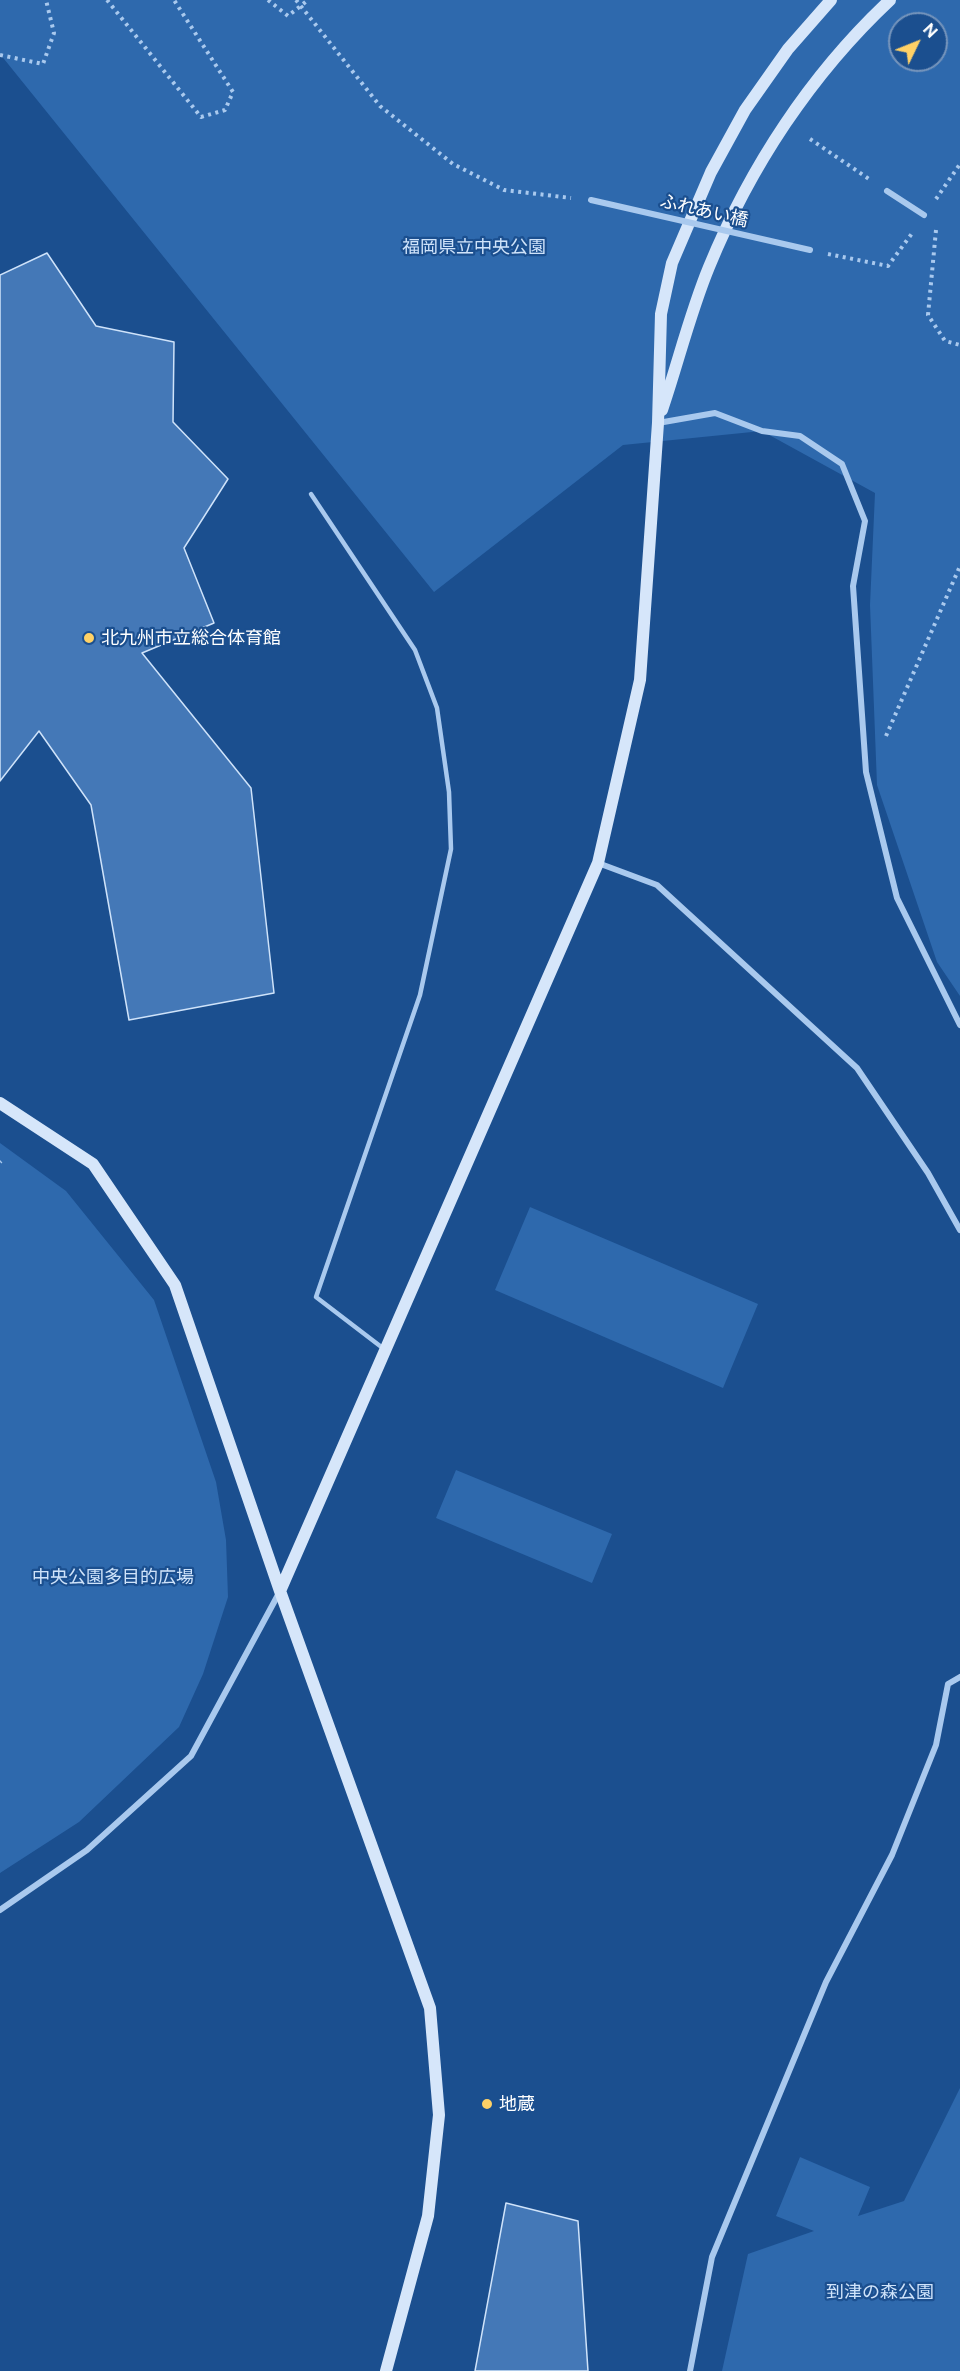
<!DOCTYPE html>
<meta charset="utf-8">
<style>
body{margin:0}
#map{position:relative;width:960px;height:2371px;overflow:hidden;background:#1b4f8f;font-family:"Public Sans",sans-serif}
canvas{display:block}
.north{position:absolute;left:888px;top:12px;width:60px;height:60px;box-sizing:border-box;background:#1b4f8f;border:2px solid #7695bc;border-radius:50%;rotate:47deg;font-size:16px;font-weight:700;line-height:24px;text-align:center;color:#fff}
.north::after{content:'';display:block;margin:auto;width:21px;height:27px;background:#ffd166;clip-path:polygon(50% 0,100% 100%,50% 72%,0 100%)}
</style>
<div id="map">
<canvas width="960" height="2371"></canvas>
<div class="north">N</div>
</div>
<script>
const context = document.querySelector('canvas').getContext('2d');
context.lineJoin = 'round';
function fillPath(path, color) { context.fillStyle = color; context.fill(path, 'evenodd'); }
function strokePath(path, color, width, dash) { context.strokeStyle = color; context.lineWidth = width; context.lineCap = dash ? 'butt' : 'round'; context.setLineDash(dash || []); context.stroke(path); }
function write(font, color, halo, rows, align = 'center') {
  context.font = font + ' "Public Sans","Noto Sans JP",sans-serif'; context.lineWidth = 4.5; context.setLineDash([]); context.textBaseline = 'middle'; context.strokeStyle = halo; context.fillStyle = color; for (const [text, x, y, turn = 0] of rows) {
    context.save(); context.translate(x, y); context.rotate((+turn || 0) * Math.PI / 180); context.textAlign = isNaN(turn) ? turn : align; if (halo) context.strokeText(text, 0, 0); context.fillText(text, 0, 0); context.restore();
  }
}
fillPath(new Path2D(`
 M0,0H960V996L937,962L877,785L870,605L875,493L762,431L623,445L434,592L0,54ZM900,24H936V60H900Z
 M0,1143L66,1191L154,1300L216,1482L226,1540L228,1597L203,1674L179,1727L79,1822L0,1873Z
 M530,1207L758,1304L723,1388L495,1290Z
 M456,1470L612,1534L592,1583L436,1518Z
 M960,2088V2371H722L748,2254L814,2231L776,2216L800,2157L870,2187L858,2216L904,2201Z`), '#2e69ad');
const building = new Path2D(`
 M47,253L96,326L174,342L173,422L228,479L184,548L214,623L142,653L251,788L274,993L129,1020L91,805L39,731L0,781V275Z
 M506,2203L578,2221L588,2371H475Z`);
fillPath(building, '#4478b7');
strokePath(building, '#cfe3fa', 1.5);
strokePath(new Path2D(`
 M107,0L201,117L225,110L233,92L174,0
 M268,0L288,16L308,0
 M296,0L380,106L453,164L504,190L571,198
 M0,55L43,64L54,33L46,0
 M810,139L872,181
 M936,199L960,164
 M936,230L928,315L945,341L960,345
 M828,254L888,266L913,232
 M886,736L960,566
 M0,1162L1,1161`), '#a9c9ee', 4, [3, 4.5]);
strokePath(new Path2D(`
 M311,494L415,650L437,708L449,792L451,849L420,995L316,1297L384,1349`), '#a9c9ee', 4.5);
strokePath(new Path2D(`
 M887,191L924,215
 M658,423L715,413L762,431L800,436L842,464L865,521L853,586L866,772L897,898L960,1025
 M598,863L657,885L857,1068L928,1173L960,1230
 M0,1910L87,1850L191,1756L279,1593
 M690,2371L712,2257L826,1982L892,1855L936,1745L948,1684L960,1677`), '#a9c9ee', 6);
strokePath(new Path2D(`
 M662,410C678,363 690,313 709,267C750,167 811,74 890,0
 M0,1103L93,1164L175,1285L280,1591L430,2008L439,2115L428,2216L386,2371
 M280,1591L598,863L640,680L658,423L661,314L672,263L711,172L745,110L788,49L831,0`), '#d6e6fa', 12);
strokePath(new Path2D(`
 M591,200L810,250`), '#a9c9ee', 6);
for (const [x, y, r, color] of [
 [89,638,6,"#ffd166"],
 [487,2104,6,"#ffd166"]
]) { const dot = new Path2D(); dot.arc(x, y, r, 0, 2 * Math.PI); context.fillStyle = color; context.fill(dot); strokePath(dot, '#1b4f8f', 2); }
write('18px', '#fff', '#1b4f8f', [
 ["ふれあい橋",704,211,13]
]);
write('18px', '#cfe3fa', '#1b4f8f', [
 ["福岡県立中央公園",474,247],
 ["中央公園多目的広場",113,1577],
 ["到津の森公園",880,2292]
]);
write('18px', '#fff', '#1b4f8f', [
 ["北九州市立総合体育館",101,638],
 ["地蔵",499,2104]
], 'left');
</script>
